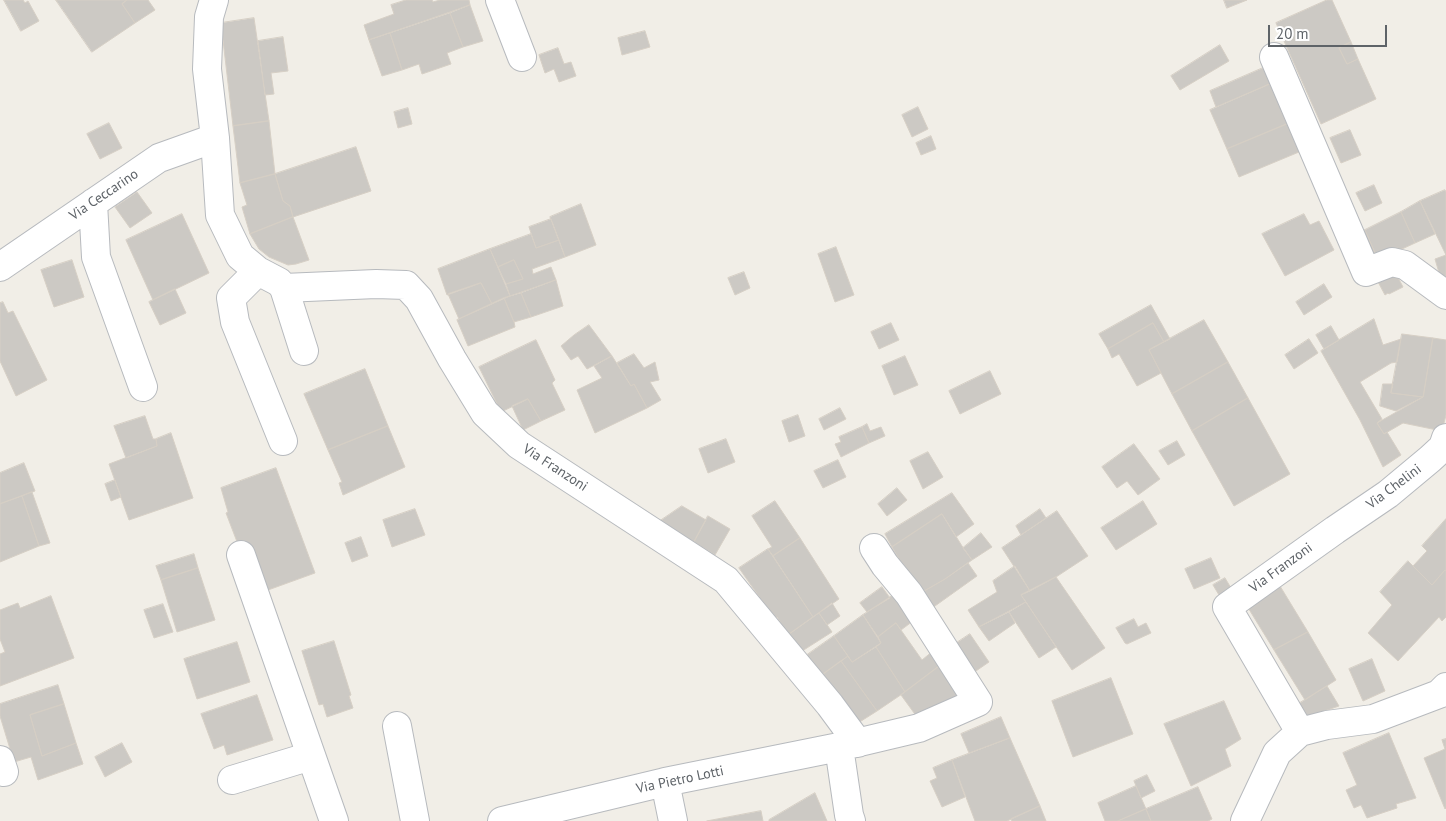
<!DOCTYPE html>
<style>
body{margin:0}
#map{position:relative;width:1446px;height:821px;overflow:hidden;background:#f1eee7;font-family:"PT Sans",sans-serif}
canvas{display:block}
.scale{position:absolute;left:1268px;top:25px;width:119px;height:22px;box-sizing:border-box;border:2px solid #5e6368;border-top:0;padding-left:6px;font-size:15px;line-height:18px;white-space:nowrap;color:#5e6368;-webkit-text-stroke:4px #fff;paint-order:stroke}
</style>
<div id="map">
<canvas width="1446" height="821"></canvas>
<div class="scale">20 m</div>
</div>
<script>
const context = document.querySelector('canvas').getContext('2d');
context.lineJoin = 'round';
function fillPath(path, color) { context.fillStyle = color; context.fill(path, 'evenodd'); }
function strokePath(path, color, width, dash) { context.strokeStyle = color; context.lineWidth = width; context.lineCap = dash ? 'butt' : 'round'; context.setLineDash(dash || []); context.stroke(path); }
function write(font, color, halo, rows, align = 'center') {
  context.font = font + ' "PT Sans",sans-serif'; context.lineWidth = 4.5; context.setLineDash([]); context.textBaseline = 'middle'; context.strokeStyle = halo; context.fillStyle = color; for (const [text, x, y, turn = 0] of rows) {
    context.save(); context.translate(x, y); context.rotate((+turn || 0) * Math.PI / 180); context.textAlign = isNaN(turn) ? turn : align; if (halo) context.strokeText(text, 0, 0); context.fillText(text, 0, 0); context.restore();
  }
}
const building = new Path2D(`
 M4,0H23L25,3L28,1L39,21L21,31Z
 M56,0H127L122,4L135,23L92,52Z
 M127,0H148L155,10L135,23L122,4Z
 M406,0H432L433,2L440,0H469L470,5L369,40L364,25L394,14L391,5Z
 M1224,0H1247L1227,8Z
 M1327,0H1332L1351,42L1339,48L1347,64L1358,59L1376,99L1321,124L1276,23Z
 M470,5L483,41L463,47L450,13Z
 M450,13L463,47L447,53L451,64L422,74L419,64L402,70L390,33Z
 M254,18L269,121L233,126L221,23Z
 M645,31L650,47L622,55L618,38Z
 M390,33L402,70L382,76L369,40Z
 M283,37L288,71L271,73L274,94L265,95L258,41Z
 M1351,42L1358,59L1347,64L1339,48Z
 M1220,45L1229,61L1180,90L1171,76Z
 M558,48L564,64L571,62L576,76L559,82L554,69L545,73L539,55Z
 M1263,68L1270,84L1216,107L1210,91Z
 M1270,84L1287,124L1227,149L1210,110Z
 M918,107L928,129L912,137L902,115Z
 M408,108L412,124L398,128L394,112Z
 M269,121L275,174L240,183L233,126Z
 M109,123L122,148L100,159L87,134Z
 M1287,124L1299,152L1239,177L1227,149Z
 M1350,130L1361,155L1341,163L1330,138Z
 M931,136L936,149L921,155L916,143Z
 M356,147L371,191L293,217L290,206L283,201L275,174Z
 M275,174L283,201L290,206L293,217L250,234L242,207L247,205L240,183Z
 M1374,185L1382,203L1365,211L1356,193Z
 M1445,190L1446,192V286L1442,283L1435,259L1446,255L1420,201Z
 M137,192L152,213L130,228L115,207Z
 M1420,201L1435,234L1415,243L1401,212Z
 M581,204L596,245L565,257L550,217Z
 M1401,212L1415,243L1378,260L1365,230Z
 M182,214L209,273L153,300L126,240Z
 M1304,214L1310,225L1319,221L1334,250L1285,276L1262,234Z
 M293,217L309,260L296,264L288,265L269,257L259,249L250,234Z
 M551,219L559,240L536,248L529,227Z
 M1365,230L1378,260L1357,234Z
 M531,234L536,248L559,240L565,257L532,269L533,274L551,267L556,280L510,296L506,284L523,279L514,260L498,267L490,249Z
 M836,247L854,295L835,302L818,254Z
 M490,249L510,296L492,304L481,283L447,295L438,269Z
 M72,260L84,297L54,307L41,270Z
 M514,260L523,279L506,284L498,267Z
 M1394,270L1403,287L1389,294L1388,293L1385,295L1377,280Z
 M744,272L750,288L735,295L728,278Z
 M556,280L563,306L531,317L521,293Z
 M481,283L492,304L459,319L448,294Z
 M1324,284L1332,297L1304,315L1296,302Z
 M175,289L186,313L160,325L149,302Z
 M521,293L531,317L514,322L504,298Z
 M504,298L514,322L515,327L468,346L457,320Z
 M3,302L8,313L13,311L47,380L16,396L0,361V303Z
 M1151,305L1170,339L1164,342L1153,323L1108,349L1099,334Z
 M1374,319L1383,345L1401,339L1397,362L1391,363L1360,382L1382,419L1377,423L1384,434L1387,432L1401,455L1383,467L1360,420L1321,351Z
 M1204,320L1228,362L1172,394L1149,350Z
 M891,323L899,340L879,349L871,332Z
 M1153,323L1164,342L1149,350L1161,373L1137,386L1119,354L1112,358L1108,349Z
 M589,325L612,356L587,369L578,356L571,360L561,346L574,335Z
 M1331,326L1339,340L1324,349L1316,335Z
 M1402,334L1433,338L1423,397L1391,393Z
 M1433,338L1446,340V415L1442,431L1403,423L1384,434L1377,423L1423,397Z
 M1309,339L1318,353L1294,369L1285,355Z
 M536,340L555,380L552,383L565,410L541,421L528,399L501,412L479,367Z
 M634,354L644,368L655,362L659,380L650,382L661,400L647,408L634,384L631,386L617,363Z
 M612,356L631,386L634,384L647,408L595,433L577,390L602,378L594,366Z
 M905,356L918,385L894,395L882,366Z
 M1228,362L1248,398L1192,431L1172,394Z
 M365,369L388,426L328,450L304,394Z
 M990,371L1001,394L960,414L949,391Z
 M1383,384H1393L1391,393L1423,397L1396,411L1380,406Z
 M1248,398L1290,474L1234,506L1192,431Z
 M528,399L541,421L523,430L512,406Z
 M840,408L846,419L824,430L819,419Z
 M798,415L805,436L789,442L782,421Z
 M145,416L153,439H156L157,446L126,458L114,426Z
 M867,424L870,431L881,427L885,436L869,443L862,427Z
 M388,426L405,467L343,495L339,483L342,482L328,450Z
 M862,427L869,443L841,457L835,444L841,442L839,437Z
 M171,433L193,498L129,520L109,464L157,446L156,439Z
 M726,439L735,462L708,473L699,449Z
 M1177,441L1185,455L1168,465L1159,451Z
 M1134,444L1160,479L1138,495L1127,481L1117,488L1102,467Z
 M928,452L943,477L923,489L910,461Z
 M838,460L846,477L823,488L814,471Z
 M24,463L35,491L0,504V473Z
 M276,468L315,573L257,594L226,513L228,512L221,488Z
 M115,480L121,497L111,501L105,484Z
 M897,488L907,500L887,516L878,504Z
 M32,492L50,543L39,546L22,496Z
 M952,493L974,524L956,537L942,514L892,547L885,534Z
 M22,496L39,546L0,562V504Z
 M775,501L800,538L773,556L768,549L772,547L752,516Z
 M1143,501L1157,524L1116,550L1101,528Z
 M682,506L706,520L694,542L660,521Z
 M415,509L425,535L392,547L383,520Z
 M1040,509L1046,518L1021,535L1016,526Z
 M1057,511L1088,556L1056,577L1030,591L1002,548Z
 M942,514L962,546L972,560L945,579L919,594L892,547Z
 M708,516L730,529L715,555L694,542Z
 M1446,519V571L1445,570L1432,585L1413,566L1427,551L1422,546Z
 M981,533L992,547L972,560L963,548Z
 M361,537L368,556L352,562L345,543Z
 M800,538L839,599L813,617L773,556Z
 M768,549L813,617L788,635L777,617L774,618L739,568Z
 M194,554L198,568L161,580L156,566Z
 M1211,558L1220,578L1194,589L1185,569Z
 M1408,561L1432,585L1445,570L1446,571V617L1442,621L1439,617L1398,661L1368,633L1392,605L1380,592Z
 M968,563L977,576L928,611L919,594L945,579Z
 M1015,566L1030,591L1021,595L1026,602L979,627L968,610L997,592L993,581Z
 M198,568L215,620L177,632L161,580Z
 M1056,577L1105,648L1072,670L1021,595Z
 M1225,578L1231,588L1222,600L1213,585Z
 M1280,586L1308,632L1274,650L1247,606Z
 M882,587L890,598L867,612L860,603Z
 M898,592L917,618L901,630L896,623L878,637L863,615Z
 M51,596L74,658L0,686V654L5,652L0,639V610L18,603L20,608Z
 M1026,602L1056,647L1039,658L1009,612Z
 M832,603L840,616L827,625L819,613Z
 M163,604L173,632L154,638L144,610Z
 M1009,612L1015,623L989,641L979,627Z
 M819,613L832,632L799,653L788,635Z
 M863,615L881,643L852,662L834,636Z
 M1134,619L1138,627L1146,623L1151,633L1127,644L1125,643L1116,628Z
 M896,623L922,660L933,651L942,664L905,692L876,647L881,643L878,637Z
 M1308,632L1336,680L1305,700L1274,650Z
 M970,634L989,662L973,673L949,648Z
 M834,636L848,656L822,675L807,655Z
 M334,641L351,695L349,696L353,708L327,717L323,704L319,705L302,651Z
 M237,642L250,682L197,699L184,659Z
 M876,647L905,692L877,711L841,661L848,656L852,662Z
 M1372,659L1385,691L1363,701L1349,669Z
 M841,661L877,711L858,723L822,675Z
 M942,664L962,693L917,717L901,695Z
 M1111,678L1133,734L1073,757L1052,701Z
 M58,685L64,704L30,715L42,756L76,743L83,764L38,780L31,757L14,762L0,716V704Z
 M1327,686L1339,706L1307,717L1300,703Z
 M257,695L273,740L227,755L224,745L214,749L201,714Z
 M1224,701L1241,739L1225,749L1231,766L1191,786L1164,724Z
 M64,704L76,743L42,756L30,715Z
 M1001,717L1010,738L969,753L961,734Z
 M1389,733L1416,798L1396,804L1397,808L1367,818L1361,805L1354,808L1346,790L1357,785L1343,753Z
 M1010,738L1040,806L1007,821H975L952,760Z
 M1446,739V808L1445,809L1424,758L1445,749L1442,740Z
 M122,743L132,762L105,777L95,757Z
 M952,760L965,797L942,807L930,781L937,778L933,768Z
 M1147,775L1155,791L1141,798L1134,781Z
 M1136,786L1146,809L1118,821H1105L1098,803Z
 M1198,787L1212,819L1208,821H1151L1146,809Z
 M815,793L827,821H769V820Z
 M1040,806L1046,821H1012L1011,819Z
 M1146,809L1151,821H1118Z
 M761,811L763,821H707Z`);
fillPath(building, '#ccc9c4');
strokePath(building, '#d6cfc5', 1);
const minor = new Path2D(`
 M214,0L209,17L207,69L215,138L220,215L240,256L258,271L279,282L284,288L376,284L406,285L419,299L452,359L485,413L519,445L726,580L830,705L858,743
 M500,0L522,57
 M1274,57L1366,272L1392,262L1405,265L1446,295
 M93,203L96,257L143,387
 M0,267L159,158L215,138
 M258,271L231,298L235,322L283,441
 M284,288L304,351
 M241,555L334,821
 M397,726L415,821
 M1300,732L1227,607L1335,530L1388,494L1430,459L1443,447L1446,438
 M839,747L849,815L851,821
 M0,760L4,772
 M232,780L311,756
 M665,782L673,821
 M502,821L665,782L839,747L919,728L978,702L909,594L885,565L874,548
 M1245,821L1277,753L1300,732L1327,725L1373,719L1439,694L1446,687`);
strokePath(minor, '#b7babe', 30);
strokePath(minor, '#fff', 28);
write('14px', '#5e6368', '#fff', [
 ["Via Ceccarino",104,195,-34],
 ["Via Franzoni",555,468,33],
 ["Via Chelini",1394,487,-37],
 ["Via Franzoni",1281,568,-36],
 ["Via Pietro Lotti",680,780,-12]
]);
</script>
